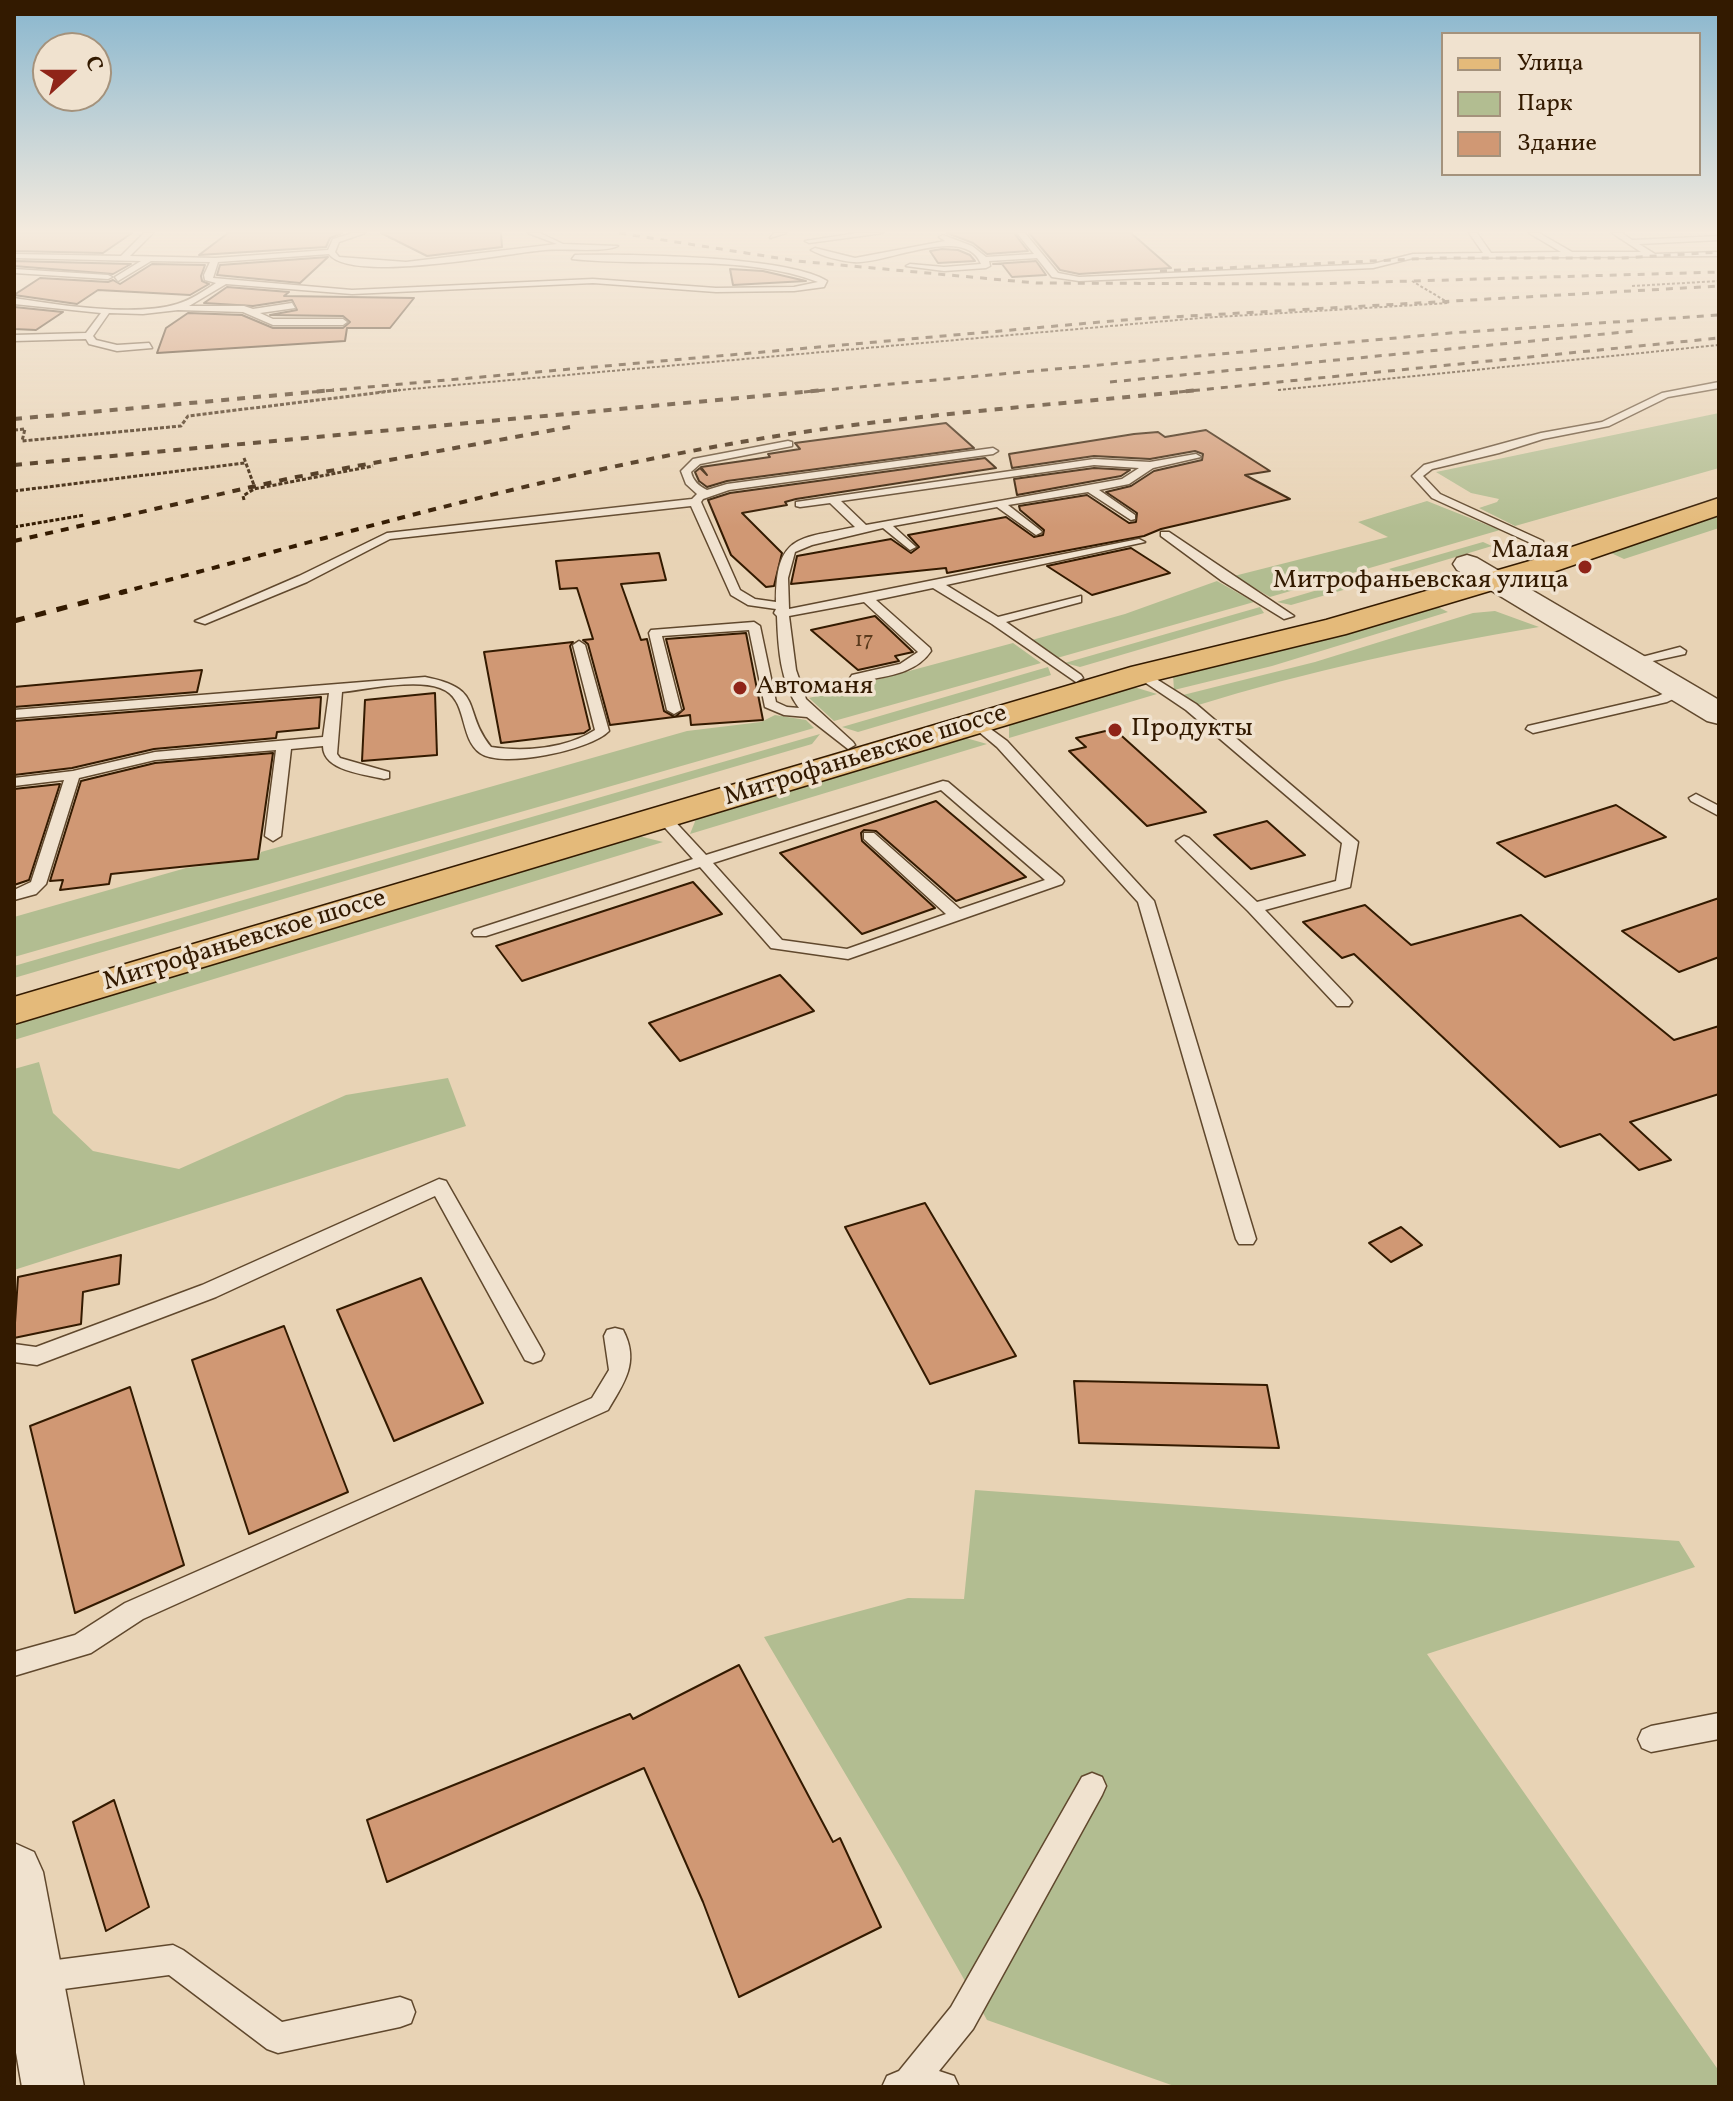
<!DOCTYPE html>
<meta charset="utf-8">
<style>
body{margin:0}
#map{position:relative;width:1733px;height:2101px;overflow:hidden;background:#e8d3b5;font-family:Vollkorn,serif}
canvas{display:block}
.frame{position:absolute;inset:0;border:16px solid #331a00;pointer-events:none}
.legend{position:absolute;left:1441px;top:32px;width:260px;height:144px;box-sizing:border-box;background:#f0e2cf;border:2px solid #a4927c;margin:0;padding:10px 14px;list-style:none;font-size:24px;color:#331a00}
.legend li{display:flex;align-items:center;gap:16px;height:40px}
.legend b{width:40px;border:2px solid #a4927c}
.north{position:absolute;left:32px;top:32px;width:80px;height:80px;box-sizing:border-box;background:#f0e2cf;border:2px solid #a4927c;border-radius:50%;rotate:69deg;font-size:22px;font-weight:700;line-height:32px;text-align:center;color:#331a00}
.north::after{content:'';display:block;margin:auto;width:28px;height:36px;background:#8f2418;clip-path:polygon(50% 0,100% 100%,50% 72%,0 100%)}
</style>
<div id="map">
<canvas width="1733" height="2101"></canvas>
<div class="frame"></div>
<ul class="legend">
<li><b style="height:10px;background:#e4ba7a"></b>Улица</li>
<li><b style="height:22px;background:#b2bd91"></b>Парк</li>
<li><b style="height:22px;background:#d09874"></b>Здание</li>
</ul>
<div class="north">С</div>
</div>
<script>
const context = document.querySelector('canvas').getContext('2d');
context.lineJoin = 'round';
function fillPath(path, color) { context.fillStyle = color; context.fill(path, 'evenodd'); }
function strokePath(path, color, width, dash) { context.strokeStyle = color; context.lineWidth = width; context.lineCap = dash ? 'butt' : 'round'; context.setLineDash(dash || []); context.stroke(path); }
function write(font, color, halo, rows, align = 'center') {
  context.font = font + ' Vollkorn,serif'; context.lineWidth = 7; context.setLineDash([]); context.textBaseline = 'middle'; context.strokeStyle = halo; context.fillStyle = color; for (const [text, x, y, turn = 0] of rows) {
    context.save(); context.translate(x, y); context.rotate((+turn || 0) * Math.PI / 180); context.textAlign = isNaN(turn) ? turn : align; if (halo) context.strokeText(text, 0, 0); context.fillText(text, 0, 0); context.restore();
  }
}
fillPath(new Path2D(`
 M1719,413V468L1515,526L1479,508L1497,502L1499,499L1471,493L1436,472Z
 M1427,501L1500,530L1270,597L1234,576L1388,537L1358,522Z
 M1719,513V528L1624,559L1611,553Z
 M1483,542L1492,546L1399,574L1389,569Z
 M1375,573L1385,578L1291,605L1277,602Z
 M1217,581L1254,602L1057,658L1032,640L1125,614Z
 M1436,606L1448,612L1272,666L1174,690L1173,675Z
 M1260,607L1264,613L1080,667L1065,663Z
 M1495,611L1539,627C1423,646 1308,671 1195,706L1183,695L1315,662L1473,613Z
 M1013,643L1041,663L834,721L809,698Z
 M1048,667L1051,675L858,732L842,727Z
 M1134,687L1157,694L1009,738V725Z
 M775,715L806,720L814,728L14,957V917L186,868L258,859L261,852L687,731L761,722Z
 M820,734L812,744L14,978V966Z
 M966,738L987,744L690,834L696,819Z
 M639,836L663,842L14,1040V1025Z
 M39,1062L53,1113L93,1151L179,1169L346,1095L448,1078L466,1126L14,1270V1069Z
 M975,1490L1679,1541L1695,1567L1427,1654L1719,2071V2087H1177L987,2020L900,1866L764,1637L908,1598L964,1599Z`), '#b2bd91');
const building = new Path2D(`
 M14,233H132L103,253L14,251Z
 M228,233H342L330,238L326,247L199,255Z
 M381,233H501L502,247L427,256Z
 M947,233H1014L1028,251L987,254L973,243Z
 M1029,233H1131L1171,268L1079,274L1060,270Z
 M942,249L958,250L970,255L975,261L938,263L930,251Z
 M328,257L300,283L217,275L220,265Z
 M14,261L131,264L113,274L14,266Z
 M1036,261L1046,275L1012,277L1002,264H993Z
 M152,264L205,265L201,276L202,281L209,284L190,295L98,290L77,304L14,295L40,278L108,282L113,280L120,284Z
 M730,269L763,271L806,281L733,285Z
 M227,287L289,292L284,296L414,298L390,328H347L345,341L157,353L166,328L188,313L242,315L273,328H343L350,322L343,316L270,315L297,310L292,300L253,306L204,303Z
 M14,307L63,312L36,330L14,329Z
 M946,423L974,448L727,481L707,487L699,481L695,472L700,468L707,475L701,467L770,457L768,454L800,449L795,443Z
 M1206,430L1270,471L1245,475L1290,499L1161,529L1144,536L947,573L946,568L791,584L797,556L891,539L911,553L919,547L908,535L1006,517L1034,537L1043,535L1044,530L1020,510L1019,506L1087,495L1129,523L1136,522L1137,513L1106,492L1131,486L1154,471L1202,460L1203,454L1195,451L1150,459L1094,456L1012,468L1009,454L1134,434L1158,432L1165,437Z
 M985,458L996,468L796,499L785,502L787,505L742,513L782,553L774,586L766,587L731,555L708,500L730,493Z
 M1094,468L1130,470L1121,476L1017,495L1014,479Z
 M1131,548L1170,573L1092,595L1047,566Z
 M659,553L666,580L621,584L641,640L647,639L664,711L675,717L684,709L666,639L746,633L763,720L691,725L690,715L610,725L588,644L583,640L593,639L577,588L560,589L556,561Z
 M875,616L913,652L895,656L899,661L858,670L811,630Z
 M573,642L570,646L590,729L584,733L501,743L484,652Z
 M202,670L197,692L14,707V687Z
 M435,693L437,755L362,761L365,700Z
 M321,697L319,728L277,732L276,738L154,749L72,768L14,775V721Z
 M1114,729L1206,812L1147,826L1069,751L1086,747L1076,738Z
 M273,753L258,859L111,874L109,884L60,890L63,880L50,881L81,781L155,763Z
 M60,784L29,880L14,885V789Z
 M936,801L1026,877L956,901L876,831L864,830L861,833L862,841L935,908L862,934L780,853Z
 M1616,805L1666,837L1545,877L1497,843Z
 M1267,821L1305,855L1251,869L1214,835Z
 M693,882L722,914L522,981L496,946Z
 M1719,898V957L1679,972L1622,931Z
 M1365,905L1411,945L1521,915L1674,1040L1719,1026V1094L1630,1122L1671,1160L1639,1170L1600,1134L1560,1147L1354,954L1342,958L1303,922Z
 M780,975L814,1011L680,1061L649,1023Z
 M925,1203L1016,1356L930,1384L845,1227Z
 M1401,1227L1422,1245L1391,1262L1369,1243Z
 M121,1255L119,1284L83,1292L81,1324L14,1338L18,1277Z
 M421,1278L483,1403L394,1441L337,1310Z
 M284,1326L348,1492L249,1534L192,1360Z
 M1074,1381L1267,1385L1279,1448L1079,1443Z
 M130,1387L184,1565L75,1613L30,1426Z
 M739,1665L833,1842L840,1838L881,1927L739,1997L703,1902L644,1768L387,1882L367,1820L630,1714L633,1719Z
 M114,1800L149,1907L106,1931L73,1822Z`);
fillPath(building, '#d09874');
strokePath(building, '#331a00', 2);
const service = new Path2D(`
 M144,233H153L130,256L215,258L328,250L333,239L353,233H365L339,242L335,252L339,257L406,262L557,244L528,233H540L563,244L618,246C603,253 564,248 545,250C508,253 350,284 329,254L218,262L213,278L352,290L593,279L716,288L794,287L818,282C746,254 649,267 572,259L575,255C627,254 788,256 827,281L824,287L794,291L716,292L593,283L352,294L226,284L189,306H244L253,309L292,303L295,308L260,313L273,319H343L347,322L343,325H273L243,312L178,310L143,314L109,313L93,336L96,340L117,345L149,343L152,348L117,351L89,344L86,339L14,341V335L86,333L101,313L14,304V298C58,305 135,317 177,304C191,300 204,291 216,283L205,280L204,275L210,262L151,261L118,281L115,277L141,261L14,258V254L121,256Z
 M774,233H786L770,238Z
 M857,233H883L809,243L805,241Z
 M1017,233H1025L1058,273L1079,277L1373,264L1413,254L1483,253L1469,233H1477L1491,253L1561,252L1529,233H1539L1572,252H1641L1612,233H1622L1632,240L1719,236V240L1639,244L1655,254L1719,252V256L1413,258L1373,268L1079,281L1052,277L1037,258L989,261L990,266L986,268L944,271L906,266L910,264L944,267L981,264C965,223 885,265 853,262C840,261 822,256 811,250L815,248L855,258L945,241L939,237L943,235L972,246L986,257L1034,254Z
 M14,269L108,275L112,277L108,279L14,273Z
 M1719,382V388L1668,397L1609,426L1543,439L1499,453L1432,469L1423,476L1440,494L1543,541V545H1535L1432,498L1412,476L1424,465L1541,433L1602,422L1662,393Z
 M788,441L792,442V446L700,464L691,472C693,481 699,486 707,490L727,484L993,448L998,451L993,454L729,490L703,499L701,502L740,590L755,599L776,602C776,535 797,539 855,527L830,503L800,507L796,506V502L1094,459L1150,462L1196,454L1201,457L1153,468L1129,484L1099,490L1135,515V519L1131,520L1088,492L1008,505L1040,530L1042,532L1036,535L997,507L893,526L916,547L910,550L883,528L812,545L795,552L788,578L789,609L1139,539L1145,542L946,585L998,617L1081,596V602L1006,622L1081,675L1083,678L1076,682L992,624L933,588L876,600L930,648L931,651C915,675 884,676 857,682L850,678L852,675L900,664L918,652L864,602L789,616L796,670L806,699L853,742L855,745L848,749L807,717L784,715L765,707L749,630L662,636L681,710L674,714L667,710L649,633L651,630L754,622L760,626L776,702L787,707L799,708C780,683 778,646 777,616L774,613L776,609L748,605L731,595L691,506L390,539L307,582L205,624L195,621L299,576L387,533L692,499L697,494L686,484L681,471L693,459ZM1094,465L1139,468L1122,479L866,525L841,501Z
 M1161,532H1169L1294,616L1284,619L1222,581L1161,536Z
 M579,641L585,645L609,731C591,750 502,769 480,753C458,737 469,698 440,688C415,679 369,689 342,692L337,754L340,758L389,772V778L384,779C364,774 323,771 323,746L291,749L281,836L273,841L265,836L276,750L155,760L79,778L46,884L36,894L14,900V890L31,882L64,780L14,786V778L73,771L155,752L323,737L329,693L14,718V710L425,677C486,689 461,709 491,747C524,752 566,749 595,730L573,645Z
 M1680,647L1686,651L1685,654L1630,666L1623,662Z
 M1142,670L1196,704L1358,842L1350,887L1265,910L1349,998L1352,1002L1349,1006H1337L1248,911L1176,841L1184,836L1189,838L1257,902L1336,881L1342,843L1186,710L1137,677V671Z
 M1678,687L1683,688V694L1667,702L1533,733L1526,729L1528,726L1658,696Z
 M977,719L1007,741L1154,901L1256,1239L1253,1244H1239L1236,1239L1138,902L997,747L972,726L970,723Z
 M943,781L948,782L1062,878L1064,881L1062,884L848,959L771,948L700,867L486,936H474L472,933L474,930L693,859L658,820V814H668L706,855ZM941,790L1045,880L960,909L874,833H864V839L946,914L847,949L782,940L713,863Z
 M1696,794L1719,806V816L1691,801L1689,798Z
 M439,1179L446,1181L541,1348L544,1354L541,1360L533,1363L525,1360L435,1196L216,1297L37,1365L14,1362V1344L36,1347L202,1285Z
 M615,1328L623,1330C640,1362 624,1383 608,1410L143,1619L91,1653L14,1676V1652L75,1635L125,1603L592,1398L609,1370L604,1336L607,1330Z
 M1719,1713V1739L1651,1752L1642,1748L1638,1739L1642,1730L1651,1726Z
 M1092,1773L1102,1777L1106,1786L1102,1795L973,2029L939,2071L954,2076L959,2087H882L887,2076L899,2071L951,2007L1082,1777Z
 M173,1945L183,1950L282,2022L400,1997L411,2001L415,2012L411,2023L400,2027L278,2053L267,2049L169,1975L41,1992L30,1988L26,1977L30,1966L41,1962Z`);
const minor = new Path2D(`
 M14,1843L34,1852L43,1872L84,2087H22L14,2041Z`);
const tertiary = new Path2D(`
 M1467,555L1477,558L1719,700V724L1707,721L1457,570L1453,564L1457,558Z`);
const primary = new Path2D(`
 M1719,498V515L1553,572L1346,634L1153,681L14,1024V997L1131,667L1326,620L1533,560Z`);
strokePath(service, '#60482d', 3);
strokePath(minor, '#60482d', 3);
strokePath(tertiary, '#60482d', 3);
strokePath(primary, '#331a00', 3);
strokePath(new Path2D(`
 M1632,286L1719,281
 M1278,390L1719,345
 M378,392L1200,318L1449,303L1412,281`), '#331a00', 2, [3, 2]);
strokePath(new Path2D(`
 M14,430L25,429L22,441L181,426L188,416L400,390
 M244,458L255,488
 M14,491L245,463
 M244,500L243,496L254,489L373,466
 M14,527L85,515`), '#331a00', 3, [4, 2]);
fillPath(service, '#f0e2cf');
fillPath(minor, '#f0e2cf');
fillPath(tertiary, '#f0e2cf');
fillPath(primary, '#e4ba7a');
strokePath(new Path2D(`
 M619,233L797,261L1036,283L1310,284L1719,272
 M1160,271L1435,258H1623L1719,252
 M1110,382L1635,331
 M312,392L1135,319L1719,286
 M804,392L1450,333L1719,315
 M1179,392L1719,338`), '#331a00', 3, [7, 7]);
strokePath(new Path2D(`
 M14,419L334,390
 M14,465L825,390
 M14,541L291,478L570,427
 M119,593C322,540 523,480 730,444C884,416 1043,406 1199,390`), '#331a00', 4, [8, 8]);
strokePath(new Path2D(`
 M14,621L127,591`), '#331a00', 5, [11, 11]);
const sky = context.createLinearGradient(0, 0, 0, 527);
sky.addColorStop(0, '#88b6ce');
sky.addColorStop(0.44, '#f5ebde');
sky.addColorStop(1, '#f5ebde00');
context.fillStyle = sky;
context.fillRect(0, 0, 1733, 527);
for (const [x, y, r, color] of [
 [1585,567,8,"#8f2418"],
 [740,688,8,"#8f2418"],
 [1115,730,8,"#8f2418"]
]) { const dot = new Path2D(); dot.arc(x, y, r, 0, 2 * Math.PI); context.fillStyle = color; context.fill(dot); strokePath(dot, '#f0e2cf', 3); }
write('22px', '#5a3a1d', null, [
 ["17",864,642]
]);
write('26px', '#331a00', '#f0e2cf', [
 ["Малая",1569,552,"right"],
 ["Митрофаньевская улица",1569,582,"right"],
 ["Автоманя",756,688],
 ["Продукты",1131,730]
], 'left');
write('26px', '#331a00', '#f0e2cf', [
 ["Митрофаньевское шоссе",866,757,-17],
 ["Митрофаньевское шоссе",245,942,-17]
]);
</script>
